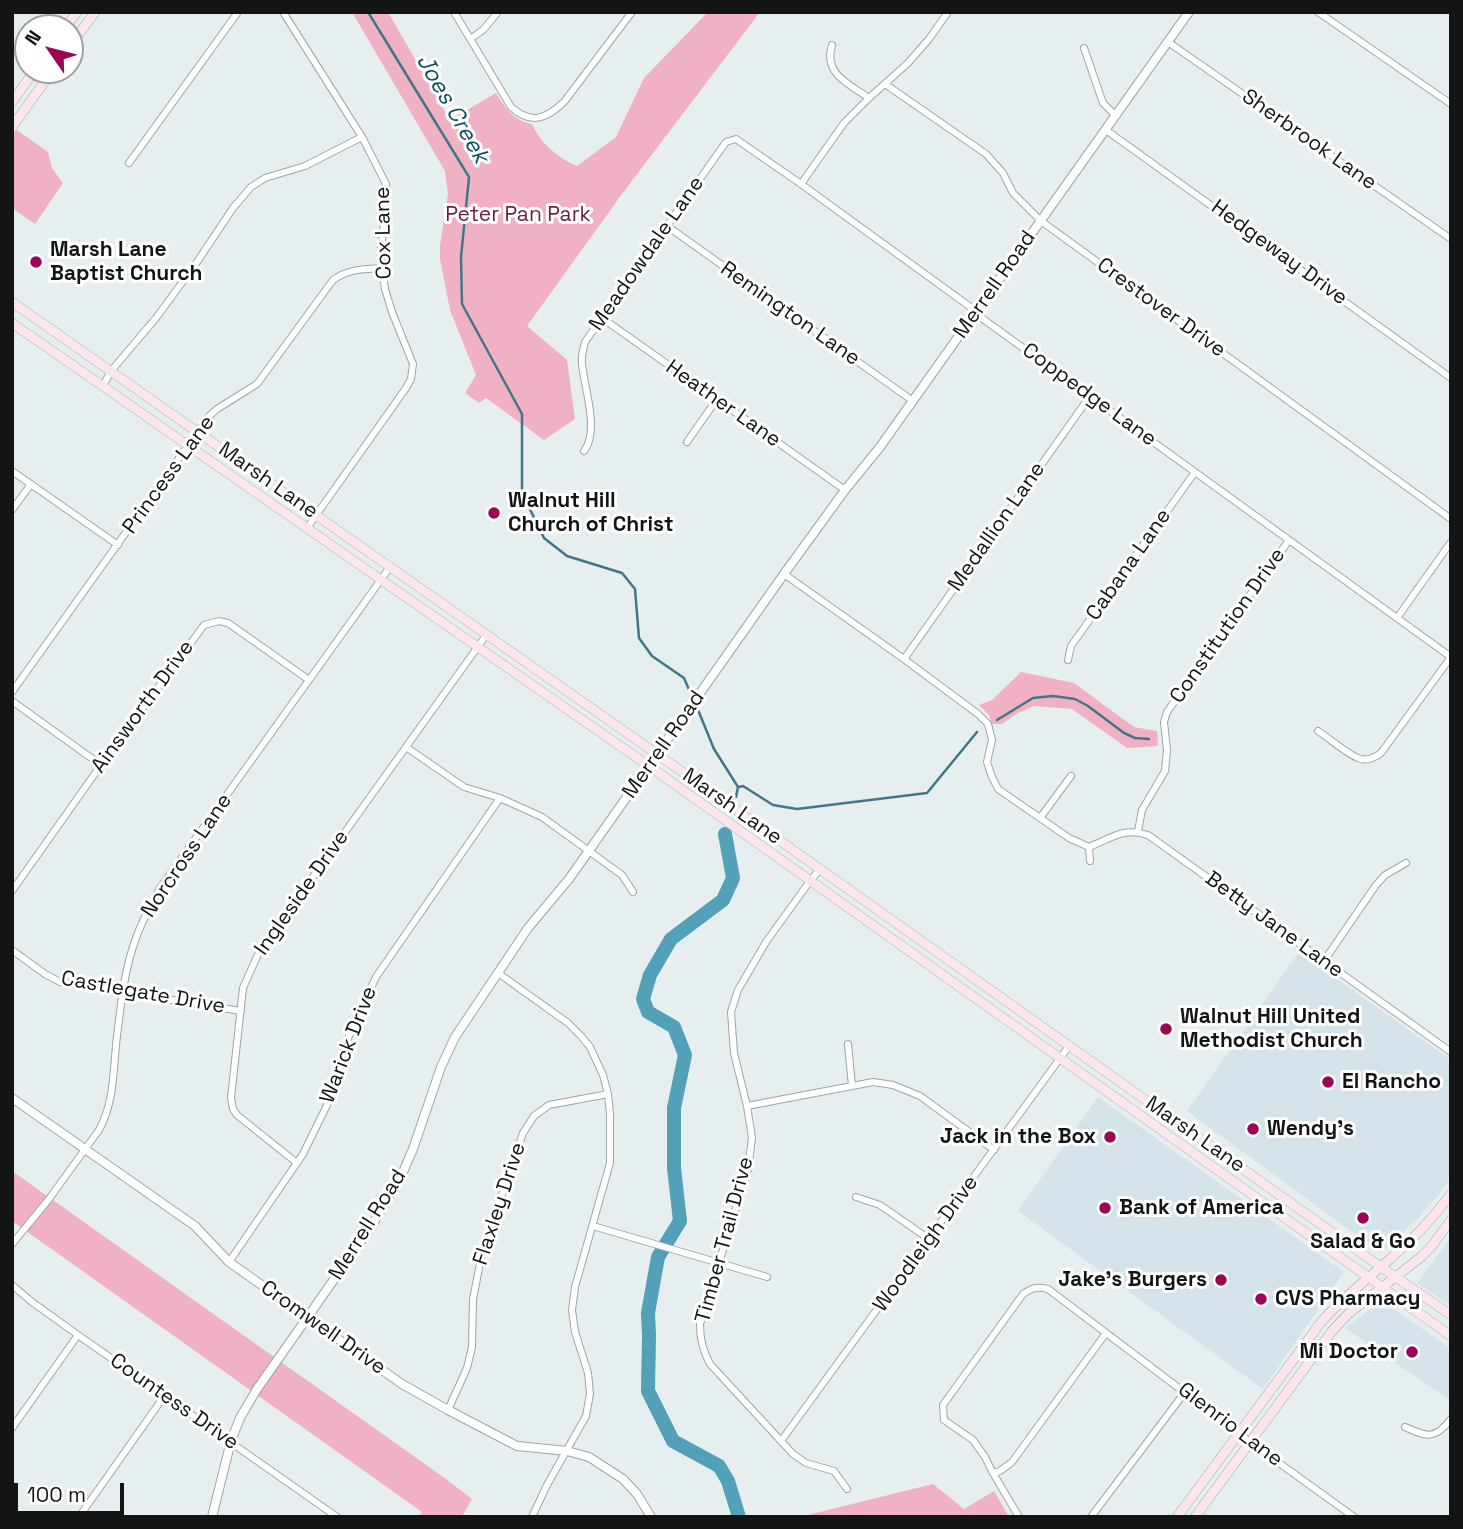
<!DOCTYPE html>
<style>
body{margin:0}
#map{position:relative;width:1463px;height:1529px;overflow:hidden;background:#e7eef0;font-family:"Space Grotesk",sans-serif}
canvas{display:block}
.frame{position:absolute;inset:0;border:14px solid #121415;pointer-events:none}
.north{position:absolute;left:14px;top:14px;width:70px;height:70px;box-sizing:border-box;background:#fff;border:2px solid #a0a1a1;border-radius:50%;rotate:305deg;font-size:19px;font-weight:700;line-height:28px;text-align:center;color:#121415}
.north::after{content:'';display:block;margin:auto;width:24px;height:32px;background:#9c0755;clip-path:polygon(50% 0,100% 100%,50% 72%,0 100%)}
.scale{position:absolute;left:14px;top:1483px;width:110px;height:32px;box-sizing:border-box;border:4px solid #121415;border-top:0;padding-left:9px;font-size:21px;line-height:24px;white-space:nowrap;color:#121415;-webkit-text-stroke:5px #fff;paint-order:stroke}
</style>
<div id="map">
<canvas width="1463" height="1529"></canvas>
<div class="frame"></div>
<div class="north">N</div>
<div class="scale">100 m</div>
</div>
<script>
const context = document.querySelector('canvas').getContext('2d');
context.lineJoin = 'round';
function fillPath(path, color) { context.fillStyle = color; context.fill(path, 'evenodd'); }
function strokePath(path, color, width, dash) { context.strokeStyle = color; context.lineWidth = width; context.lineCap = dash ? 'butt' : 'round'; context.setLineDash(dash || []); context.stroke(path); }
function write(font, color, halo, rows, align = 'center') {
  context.font = font + ' "Space Grotesk",sans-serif'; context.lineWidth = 6; context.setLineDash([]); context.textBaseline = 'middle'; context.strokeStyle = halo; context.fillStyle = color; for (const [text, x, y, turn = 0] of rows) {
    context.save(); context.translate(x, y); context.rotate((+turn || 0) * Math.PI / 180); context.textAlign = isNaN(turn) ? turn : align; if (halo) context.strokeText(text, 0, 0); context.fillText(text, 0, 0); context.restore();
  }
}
fillPath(new Path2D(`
 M1299,952L1451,1060V1178L1436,1198L1419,1217L1381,1253L1187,1111Z
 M1098,1097L1344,1272L1263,1389L1018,1211Z
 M1451,1237V1306L1417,1283Z
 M1382,1301L1451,1349V1401L1345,1328Z`), '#d4e3e9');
fillPath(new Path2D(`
 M352,12H388L450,120L496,93C505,108 513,120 532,124C541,144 557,157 577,166L616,137L644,78L708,12H760L622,194L527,326L567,360L575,419L544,440L486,398L479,403L465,393L476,375L450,310L440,259V245L448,194L445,171Z
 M17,130L48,152L52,168L63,183L35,224L12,208V134Z
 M1021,672L1074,683L1134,727L1157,731L1158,746L1127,748L1072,709L1034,706L1016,714L1002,724H992L989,715L979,705L992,700Z
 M12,1171L446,1479L472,1499L462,1517H419L422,1512L12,1221Z
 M933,1484L964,1509L994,1491L1009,1517H806L808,1515Z`), '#f0b1c5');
strokePath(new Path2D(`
 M368,12L469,177L461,257L462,304L522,414V493L544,538L567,556L622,573L635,589L639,638L652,656L684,678L693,699
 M696,705L714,749L738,787L736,797
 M997,720L1033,698L1053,696L1075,699L1088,706L1124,733L1135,738L1149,739
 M739,787L743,786L773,805L797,809L927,793L977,732`), '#407788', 2.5);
strokePath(new Path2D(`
 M725,834L733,878L723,900L671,939L650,975L643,999L648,1012L674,1027L685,1055L674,1108V1168L680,1221L658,1257L648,1313L649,1335L648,1391L673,1441L719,1466L728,1481L739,1517`), '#53a1b9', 14);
const minor = new Path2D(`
 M283,12L362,137L386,184L387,196L381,249L382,268L385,289L392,312L413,364L411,379L406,388L307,528
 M454,12L511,107C531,125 546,119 564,102L632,12
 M1318,12L1451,104
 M470,39L483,30L498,12
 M1168,42L1451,239
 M832,45C823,74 849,84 869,98
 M1084,48L1103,103L1116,116
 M885,84L986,154L1003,173L1013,193L1041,221L1451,519
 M1106,130L1451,378
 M129,163L238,12
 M801,184L844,123L869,98L908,63L929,39L948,12
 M667,226L913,401
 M602,318L845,490
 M103,386L111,371L156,318L195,265L233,208L251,187L265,178L305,166L362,137
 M687,442L717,399
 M584,451C600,431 584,387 582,364C581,356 583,350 585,342L726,142L736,139L801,184L969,306L983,319L1451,657L1381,753C1374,758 1366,762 1358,758C1347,754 1329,738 1318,731
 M12,471L118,545
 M12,510L31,484
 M784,574L904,659L978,714L988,724L992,740L987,762L992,777L998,789L1069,838L1089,847C1112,838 1123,827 1148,835L1451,1052
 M1397,618L1451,542
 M904,659L1090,396
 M1068,660L1071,646L1195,472
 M12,692L209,416L217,409L257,384L333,280C348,269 364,269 382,268
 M12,701L101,765
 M406,747L464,787L500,798L542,817L622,875L633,892
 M1040,818L1071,776
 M1138,831L1142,810L1165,771L1167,750L1164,722L1167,712L1289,540
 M1089,847L1090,861
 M820,869L810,881L766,942L738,990L731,1012L734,1053L747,1106L752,1138L748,1169L700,1324C700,1340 703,1350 710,1364L793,1454L806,1463L834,1471L847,1489
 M12,891L101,765L204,625L219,621L228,623L309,680
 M12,950L45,974L60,982L241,1011
 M1324,961L1376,885L1385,875L1406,863
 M498,973L568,1023L581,1036L590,1047L603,1075L608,1094L610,1114V1163L575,1287L572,1310L575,1332L588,1373L590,1394L586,1416L547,1485L532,1517
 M848,1044L852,1086
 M747,1106L873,1082L893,1085L920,1096L994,1150
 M297,1163L237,1115L233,1109L231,1098L243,988L259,952L487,634
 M856,1197L880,1205L929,1239
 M593,1226L767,1277
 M12,1244L49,1199L99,1130C115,1101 113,1068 117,1036C121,1005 124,971 135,941C141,922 151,905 160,888L390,567
 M229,1262L303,1154L327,1105L348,1038L376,977L500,798
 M12,1285L32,1302L78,1335L337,1517
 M448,1410L467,1368L472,1347L473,1299L482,1253L523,1133L534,1116L549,1105L608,1094
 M1405,1427C1427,1437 1435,1440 1451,1419
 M12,1428L78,1335
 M781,1441L1069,1046
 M993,1473L1000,1471L1012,1462L1106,1333
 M79,1517L165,1395
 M1019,1517L993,1473L985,1457L973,1440L944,1420L943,1405L1023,1294C1032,1288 1037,1286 1048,1289L1250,1442L1354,1517
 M1091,1517L1185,1392`);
const tertiary = new Path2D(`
 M12,1098L195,1226L229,1262L402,1384L448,1410L517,1446L567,1451L589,1457L623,1479L637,1494L651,1517
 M212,1517L231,1441L240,1418L257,1389L373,1224L403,1172L413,1149L441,1067L455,1037L528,928L569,879L784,574L845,490L880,447L1189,12`);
const secondary = new Path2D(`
 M65,28L77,12
 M70,46L95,12
 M12,102L35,70
 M12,127L53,70
 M12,302L741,813L1381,1267L1451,1315
 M12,323L656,771L1451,1336
 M1177,1517L1322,1321C1343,1297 1368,1279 1391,1258C1414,1239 1433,1218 1451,1194
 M1195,1517L1332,1331L1348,1314L1421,1257L1431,1247L1451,1220`);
strokePath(minor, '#9fa5a7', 8);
strokePath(tertiary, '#9fa5a7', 10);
strokePath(secondary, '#9fa5a7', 10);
strokePath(minor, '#fff', 6);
strokePath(tertiary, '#fff', 8);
strokePath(secondary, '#fce6ed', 9);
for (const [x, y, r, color] of [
 [36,262,7,"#9c0755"],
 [494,513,7,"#9c0755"],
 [1166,1029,7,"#9c0755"],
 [1328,1082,7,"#9c0755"],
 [1253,1129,7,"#9c0755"],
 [1110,1137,7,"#9c0755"],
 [1105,1208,7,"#9c0755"],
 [1363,1218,7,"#9c0755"],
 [1221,1280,7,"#9c0755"],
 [1261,1299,7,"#9c0755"],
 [1412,1352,7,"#9c0755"]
]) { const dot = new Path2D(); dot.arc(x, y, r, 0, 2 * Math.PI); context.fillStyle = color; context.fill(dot); strokePath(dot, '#fff', 2.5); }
write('21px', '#121415', '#fff', [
 ["Sherbrook Lane",1309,140,35],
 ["Cox Lane",384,233,-91],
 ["Hedgeway Drive",1279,253,36],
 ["Meadowdale Lane",647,254,-55],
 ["Merrell Road",995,285,-55],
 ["Crestover Drive",1161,308,36],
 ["Remington Lane",790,314,35],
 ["Coppedge Lane",1089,395,36],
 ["Heather Lane",723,404,35],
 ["Princess Lane",169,475,-54],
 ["Marsh Lane",268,481,35],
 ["Medallion Lane",997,527,-55],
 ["Cabana Lane",1129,565,-55],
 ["Constitution Drive",1228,626,-55],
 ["Ainsworth Drive",143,707,-54],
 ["Merrell Road",664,745,-55],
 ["Marsh Lane",732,807,35],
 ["Norcross Lane",187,856,-56],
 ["Ingleside Drive",302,893,-55],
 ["Betty Jane Lane",1274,925,36],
 ["Castlegate Drive",143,993,10],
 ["Warick Drive",349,1045,-69],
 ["Marsh Lane",1195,1135,35],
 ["Flaxley Drive",500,1204,-72],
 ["Merrell Road",368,1225,-58],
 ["Timber Trail Drive",725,1240,-75],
 ["Woodleigh Drive",926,1244,-54],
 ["Cromwell Drive",323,1328,35],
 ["Countess Drive",174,1402,35],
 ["Glenrio Lane",1230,1425,37]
]);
write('21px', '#6c1e3f', '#fff', [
 ["Peter Pan Park",518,215]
]);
write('bold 21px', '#121415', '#fff', [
 ["Marsh Lane",50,250],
 ["Baptist Church",50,274],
 ["Walnut Hill",508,501],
 ["Church of Christ",508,525],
 ["Walnut Hill United",1180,1017],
 ["Methodist Church",1180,1041],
 ["El Rancho",1342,1082],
 ["Wendy's",1267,1129],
 ["Jack in the Box",1096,1137,"right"],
 ["Bank of America",1119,1208],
 ["Salad & Go",1363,1242,"center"],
 ["Jake's Burgers",1207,1280,"right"],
 ["CVS Pharmacy",1275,1299],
 ["Mi Doctor",1398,1352,"right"]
], 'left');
write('italic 23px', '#094f61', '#fff', [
 ["Joes Creek",452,109,60]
]);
</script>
